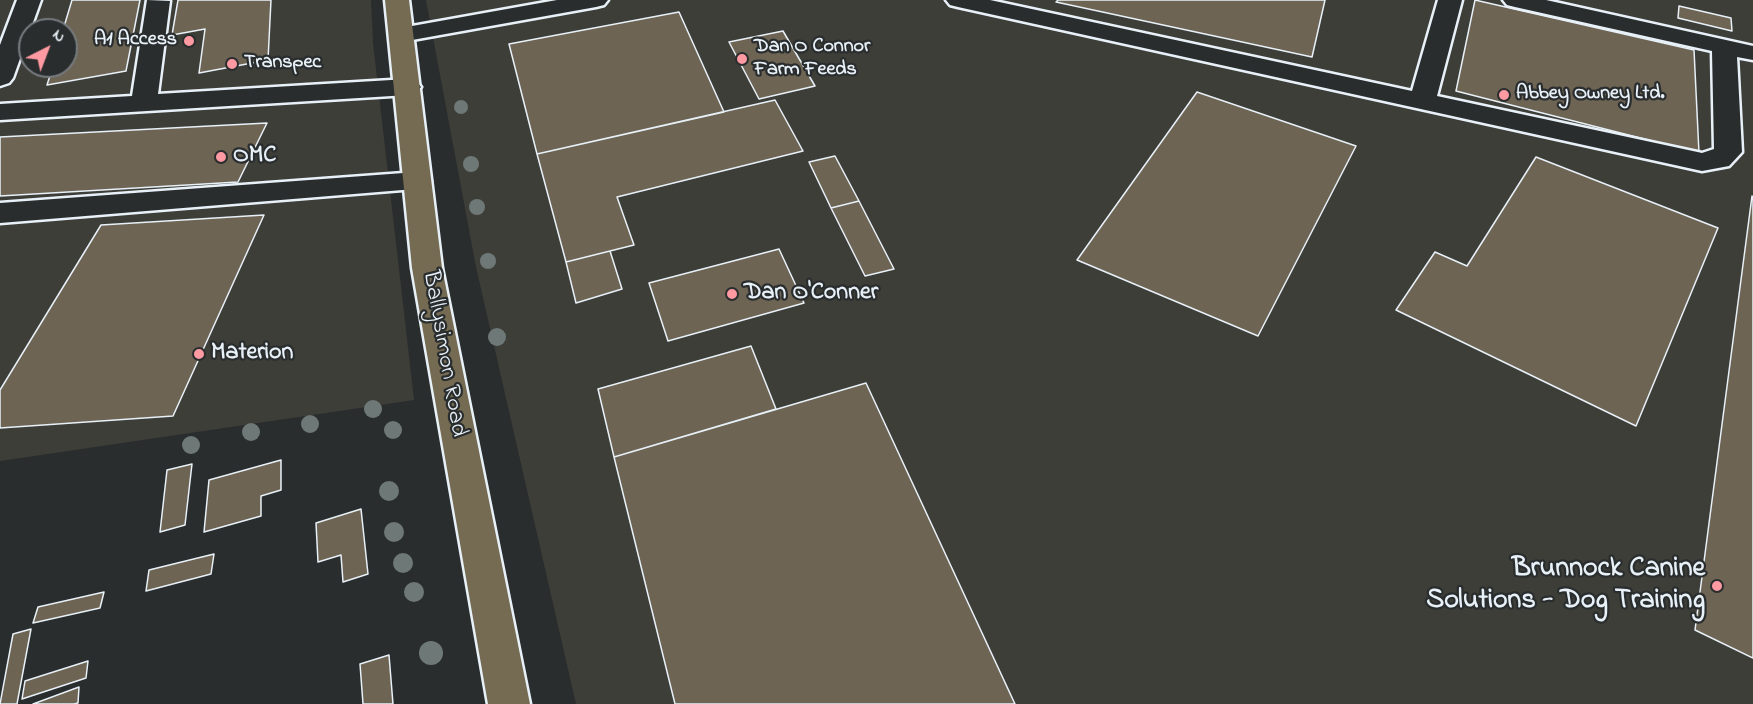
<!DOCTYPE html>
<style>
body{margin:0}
#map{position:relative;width:1753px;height:704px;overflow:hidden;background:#2a2d2e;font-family:"Indie Flower",sans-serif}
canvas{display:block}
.north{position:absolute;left:18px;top:18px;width:60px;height:60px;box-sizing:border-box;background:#2a2d2e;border:2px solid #767b7f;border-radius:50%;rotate:42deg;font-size:16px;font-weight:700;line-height:24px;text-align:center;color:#e8f1f8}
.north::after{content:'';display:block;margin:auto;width:21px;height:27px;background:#ff9aa2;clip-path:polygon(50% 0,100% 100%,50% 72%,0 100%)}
</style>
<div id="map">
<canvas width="1753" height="704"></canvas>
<div class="north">N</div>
</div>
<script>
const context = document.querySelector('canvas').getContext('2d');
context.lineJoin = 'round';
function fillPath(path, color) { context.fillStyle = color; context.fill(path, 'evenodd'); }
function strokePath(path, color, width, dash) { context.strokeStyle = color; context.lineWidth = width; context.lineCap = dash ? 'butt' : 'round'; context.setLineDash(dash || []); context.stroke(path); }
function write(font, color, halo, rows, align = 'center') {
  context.font = font + ' "Indie Flower",sans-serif'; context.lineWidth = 4.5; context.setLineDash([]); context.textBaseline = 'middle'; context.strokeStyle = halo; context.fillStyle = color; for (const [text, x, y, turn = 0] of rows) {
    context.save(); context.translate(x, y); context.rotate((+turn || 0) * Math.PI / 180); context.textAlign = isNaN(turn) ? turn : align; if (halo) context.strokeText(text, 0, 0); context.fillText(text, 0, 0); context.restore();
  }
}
fillPath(new Path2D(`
 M0,0H371L373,43L414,400L0,461ZM30,30H66V66H30Z
 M426,0H1753V704H576L476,267Z`), '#3e3e39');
const building = new Path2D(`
 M72,0H140L126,71L47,85L53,66H66V30H63Z
 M178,0H271L268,60L199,73L205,29L172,35Z
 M1058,0H1325L1312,57L1056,2Z
 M1475,0L1694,50L1699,153L1456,91Z
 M1679,6L1731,18L1732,31L1678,18Z
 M679,12L724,112L537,154L509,44Z
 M783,31L815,86L759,99L729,42Z
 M1197,92L1356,146L1258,336L1077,260Z
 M775,100L803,151L617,197L634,245L566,262L537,154Z
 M267,123L238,182L0,196V137Z
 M835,156L859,201L831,208L809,162Z
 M1536,157L1718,228L1636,426L1396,310L1435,252L1467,266Z
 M1752,196L1753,197V658L1695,630Z
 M859,201L894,269L865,276L831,208Z
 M264,215L173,416L0,428V390L101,225Z
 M779,249L804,303L668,341L649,283Z
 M610,251L622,289L576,303L566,262Z
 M751,346L776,409L614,457L598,389Z
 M866,383L1015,704H675L614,457Z
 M281,460V490L261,496V516L204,532L209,480Z
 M192,464L185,525L160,532L167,470Z
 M361,509L368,574L343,582L341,555L318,562L316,523Z
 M214,554L211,574L146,591L149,570Z
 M104,592L100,608L33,623L38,607Z
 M31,629L17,704H0L13,634Z
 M389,655L393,704H363L360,664Z
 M88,661L86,678L22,699L25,681Z
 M79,687L78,703L74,704H33Z`);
fillPath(building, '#6d6454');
strokePath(building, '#e8f1f8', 1.5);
const minor = new Path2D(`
 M17,0H41L13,78L9,83L0,86V45Z
 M147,0L170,1L158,94L408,79L417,82L421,87L417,92L408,95L0,120V104L132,96Z
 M557,0H608L604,5L596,7L401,42L392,40L389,35L392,30L401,28Z
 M946,0H990L1412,91L1438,0H1462L1437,96L1702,153L1714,149L1712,51L1515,7L1507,5L1503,0H1546L1753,46V60L1737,57L1742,152L1729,166L1702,171L958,7L950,5Z
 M417,172L427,174L431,181L427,188L0,223V203Z`);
const major = new Path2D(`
 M385,0H409L442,268L530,704H488L412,268Z`);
strokePath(minor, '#e8f1f8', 5);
strokePath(major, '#e8f1f8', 5);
fillPath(minor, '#2a2d2e');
fillPath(major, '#746b52');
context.fillStyle = '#6e7876';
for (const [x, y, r] of [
 [461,107,7],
 [471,164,8],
 [477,207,8],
 [488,261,8],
 [497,337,9],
 [373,409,9],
 [310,424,9],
 [393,430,9],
 [251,432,9],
 [191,445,9],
 [389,491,10],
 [394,532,10],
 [403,563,10],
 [414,592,10],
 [431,653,12]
]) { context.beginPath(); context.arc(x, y, r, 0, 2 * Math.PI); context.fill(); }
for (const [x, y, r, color] of [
 [189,41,6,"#ff9aa2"],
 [742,59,6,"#ff9aa2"],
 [232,64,6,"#ff9aa2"],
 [1504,95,6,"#ff9aa2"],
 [221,157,6,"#ff9aa2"],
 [732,294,6,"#ff9aa2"],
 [199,354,6,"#ff9aa2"],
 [1717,586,6,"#ff9aa2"]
]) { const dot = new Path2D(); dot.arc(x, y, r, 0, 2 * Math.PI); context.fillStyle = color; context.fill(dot); strokePath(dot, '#2a2d2e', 2); }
write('bold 20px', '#e8f1f8', '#2a2d2e', [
 ["A1 Access",177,41,"right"],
 ["Dan O Connor",754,48],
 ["Farm Feeds",754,71],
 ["Transpec",244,64],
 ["Abbey Owney Ltd.",1516,95]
], 'left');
write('bold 24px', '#e8f1f8', '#2a2d2e', [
 ["OMC",233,157],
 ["Dan O'Conner",744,294],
 ["Materion",211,354]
], 'left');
write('24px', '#e8f1f8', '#2a2d2e', [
 ["Ballysimon Road",443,354,80]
]);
write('bold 28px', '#e8f1f8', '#2a2d2e', [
 ["Brunnock Canine",1705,570],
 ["Solutions - Dog Training",1705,602]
], 'right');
</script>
